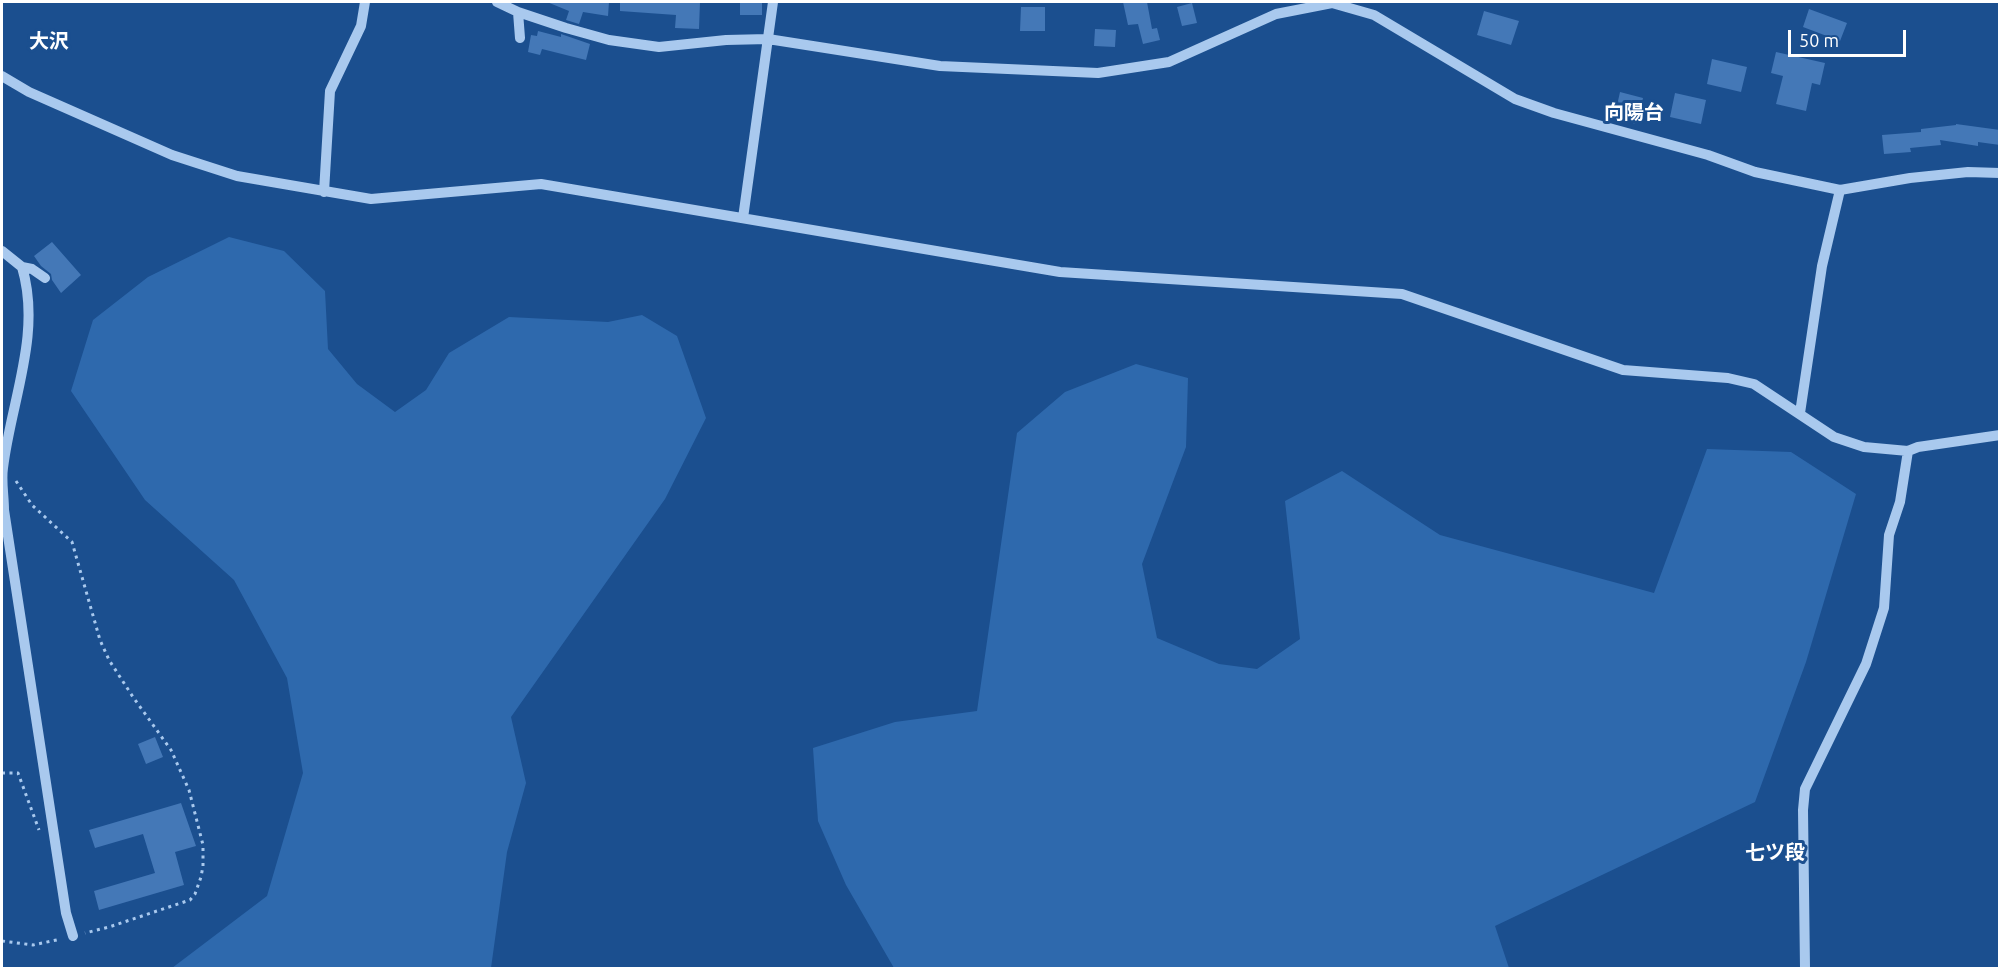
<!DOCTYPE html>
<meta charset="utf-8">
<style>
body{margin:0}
#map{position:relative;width:2001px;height:970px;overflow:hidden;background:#1b4f8f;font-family:Ubuntu,sans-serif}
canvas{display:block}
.frame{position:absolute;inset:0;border:3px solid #fff;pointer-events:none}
.scale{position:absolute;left:1788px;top:30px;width:118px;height:27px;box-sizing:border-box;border:3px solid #fff;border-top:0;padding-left:8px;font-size:18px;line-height:21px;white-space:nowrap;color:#fff;-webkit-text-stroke:4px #1b4f8f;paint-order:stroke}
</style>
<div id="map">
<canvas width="2001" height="970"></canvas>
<div class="frame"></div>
<div class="scale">50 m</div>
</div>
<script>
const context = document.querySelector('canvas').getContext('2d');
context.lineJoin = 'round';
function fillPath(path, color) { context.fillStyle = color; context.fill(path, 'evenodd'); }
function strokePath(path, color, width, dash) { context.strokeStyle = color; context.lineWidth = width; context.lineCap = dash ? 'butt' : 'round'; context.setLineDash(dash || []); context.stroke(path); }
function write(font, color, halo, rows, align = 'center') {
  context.font = font + ' Ubuntu,"Noto Sans JP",sans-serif'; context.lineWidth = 6; context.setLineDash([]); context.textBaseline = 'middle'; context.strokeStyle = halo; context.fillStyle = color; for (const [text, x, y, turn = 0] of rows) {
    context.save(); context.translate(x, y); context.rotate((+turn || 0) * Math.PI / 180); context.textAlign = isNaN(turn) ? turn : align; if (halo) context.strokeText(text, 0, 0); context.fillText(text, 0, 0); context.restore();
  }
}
fillPath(new Path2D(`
 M229,237L284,251L325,291L328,349L357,384L395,412L426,390L449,353L509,317L608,322L642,315L677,336L706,418L665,499L511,717L526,783L507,852L491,968H172L267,896L303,773L287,678L234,580L145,500L71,391L93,320L148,277Z
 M1136,364L1188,378L1186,447L1142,564L1157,638L1219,664L1257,669L1300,639L1285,501L1342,471L1440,535L1654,593L1707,449L1791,452L1856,494L1806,662L1755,802L1495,926L1509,968H894L846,885L818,821L813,748L895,722L977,711L1017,433L1065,392Z`), '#2e69ad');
fillPath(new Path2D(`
 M547,2H609L608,16L583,12L579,24L566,20L569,11Z
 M620,2H700L699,29L675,28L676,15L620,11Z
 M740,2H762V15H740Z
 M1123,2H1147L1152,29L1157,28L1160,40L1143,44L1138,24L1128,25Z
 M1192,3L1197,23L1182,26L1177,7Z
 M1021,7H1045V31H1020Z
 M1809,9L1847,23L1840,41L1803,27Z
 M1484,11L1519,21L1511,45L1477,35Z
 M1095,29L1116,30L1115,47L1094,46Z
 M538,31L561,37V34L590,44L586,60L542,49L540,55L528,52L531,35L537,36Z
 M1776,52L1825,63L1820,85L1812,83L1806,111L1776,104L1783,76L1771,73Z
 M1712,59L1747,67L1741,92L1707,84Z
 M1620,92L1643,98L1637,124L1614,119Z
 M1675,93L1706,100L1701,124L1670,117Z
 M1956,124L2000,130V145L1978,142V146L1940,140L1941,145L1910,148L1911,152L1884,154L1882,135L1921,132V129L1956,125Z
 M52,242L81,275L61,293L52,280L51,274L41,266L34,256Z
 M155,737L163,757L146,764L138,744Z
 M181,803L196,846L175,852L184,885L99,910L94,891L155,873L143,834L95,848L89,830Z`), '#4478b7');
strokePath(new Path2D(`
 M16,481L32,505L72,542L100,640L109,660L133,697L171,750L189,790L203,845V866L201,877L195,894L190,900L109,927L85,933
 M2,773H18L39,830
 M2,941L33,945L61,939`), '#a9c9ee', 3, [3, 4.5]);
strokePath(new Path2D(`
 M497,2L518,12L566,28L609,40L659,47L726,40L768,39L940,66L1098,73L1169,62L1276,14L1332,3L1374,15L1515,99L1554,113L1708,155L1755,172L1840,190L1910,178L1968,172L2000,173
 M518,12L520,38
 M2,76L29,92L172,155L237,176L371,199L541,184L1060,272L1402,294L1623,370L1728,378L1754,384L1834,437L1864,447L1908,451L1918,447L2000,435
 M324,192L330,91L361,26L365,2
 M743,218L773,2
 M2,251L22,267L32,269L45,278
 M22,267C42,334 11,401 3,468C1,481 4,496 4,510L66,913L73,936
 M1800,413L1822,266L1840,190
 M1805,968L1803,810L1805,789L1866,664L1884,608L1889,535L1900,502L1908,451`), '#a9c9ee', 10);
write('bold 20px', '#fff', '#1b4f8f', [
 ["大沢",49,41],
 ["向陽台",1634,112],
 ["七ツ段",1775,852]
]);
</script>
